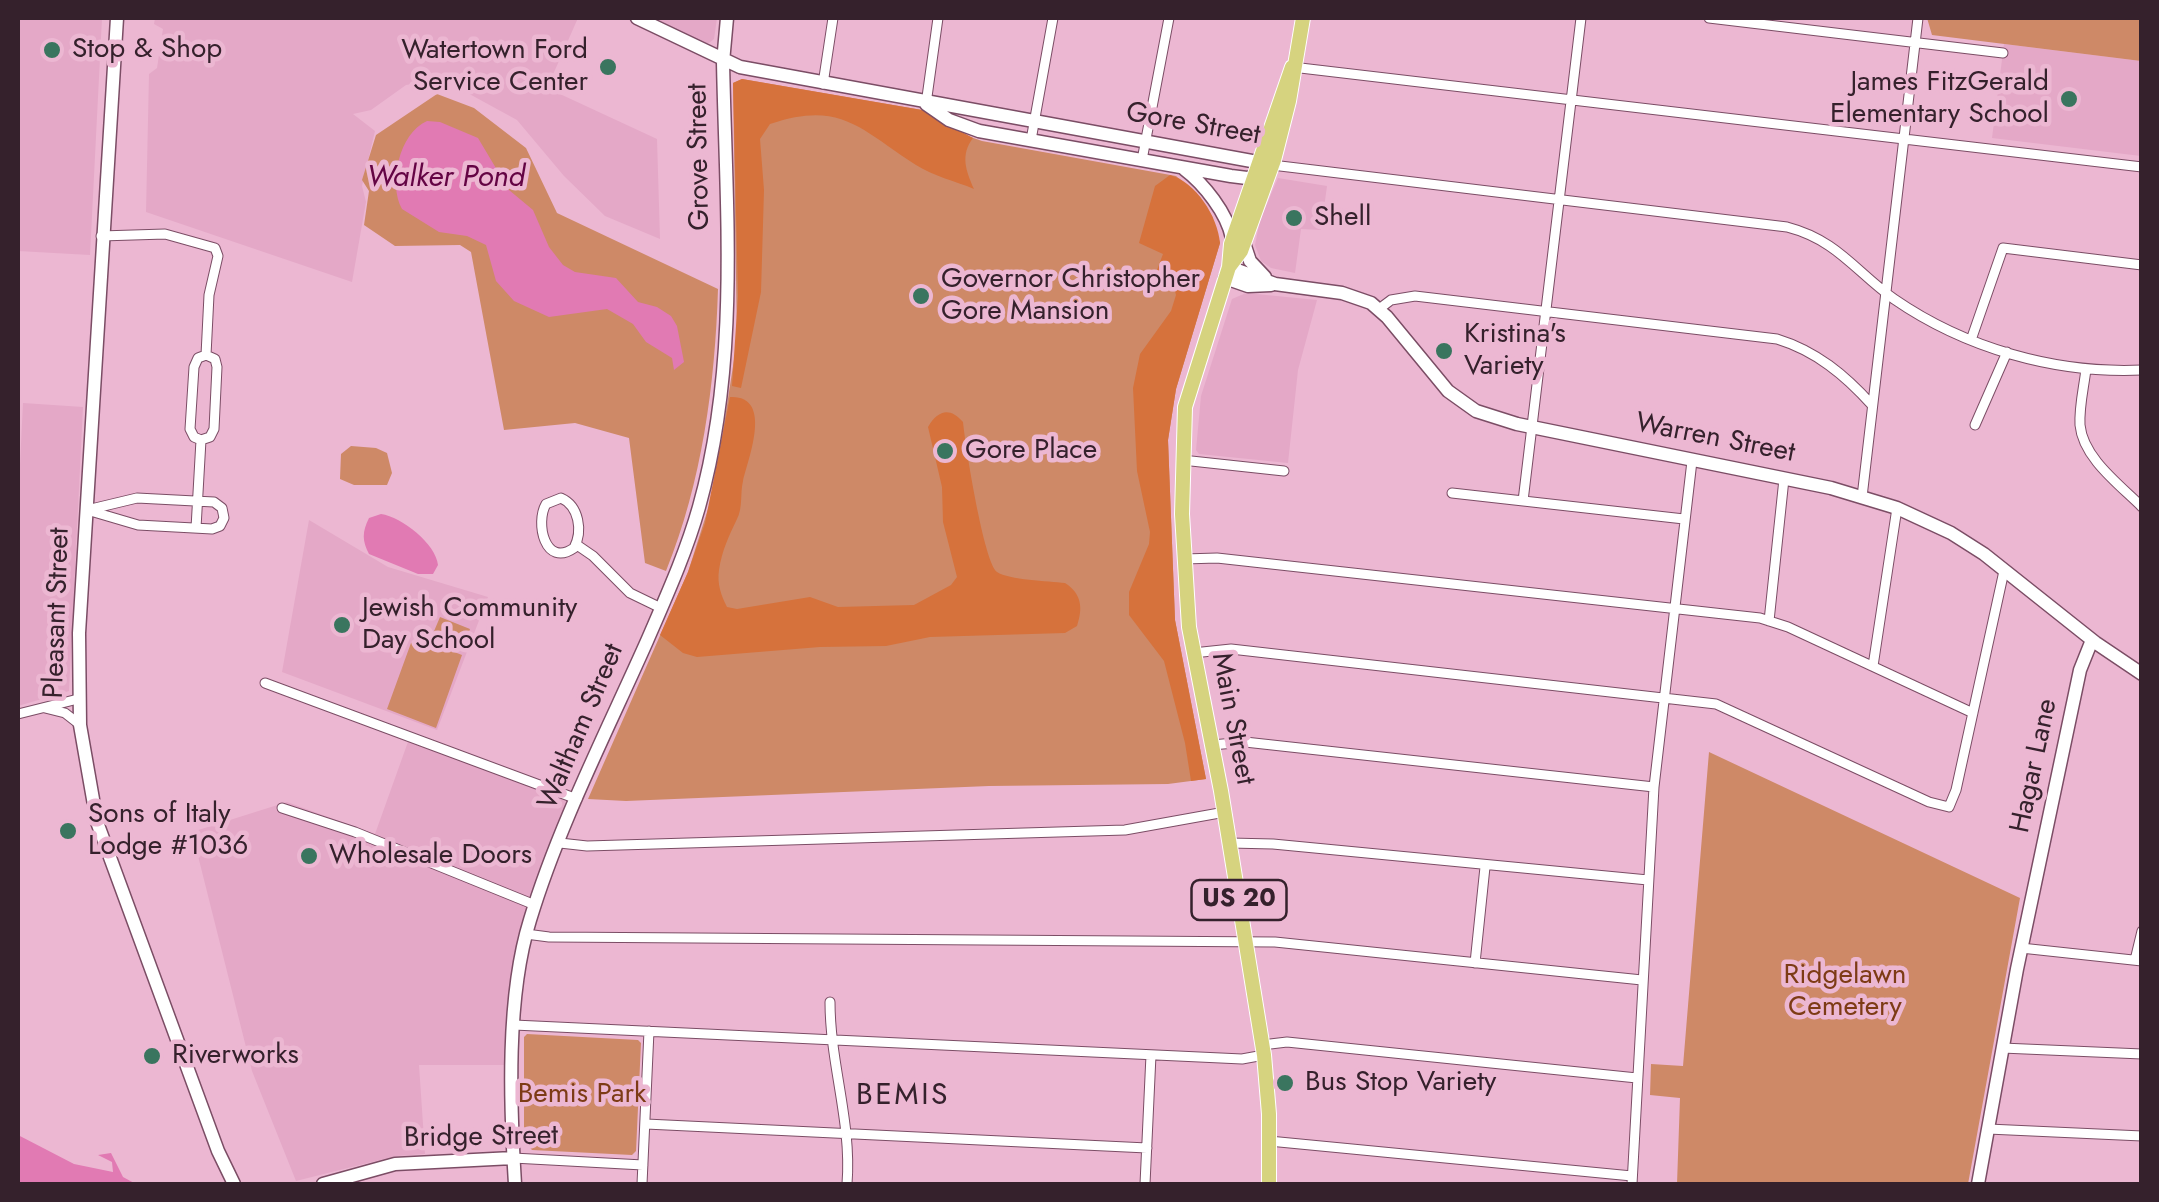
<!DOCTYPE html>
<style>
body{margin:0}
#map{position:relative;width:2159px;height:1202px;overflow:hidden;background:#ecb7d2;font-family:Jost,sans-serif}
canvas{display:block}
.frame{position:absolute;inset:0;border:20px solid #35212c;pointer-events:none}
</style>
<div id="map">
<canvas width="2159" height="1202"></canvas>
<div class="frame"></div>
</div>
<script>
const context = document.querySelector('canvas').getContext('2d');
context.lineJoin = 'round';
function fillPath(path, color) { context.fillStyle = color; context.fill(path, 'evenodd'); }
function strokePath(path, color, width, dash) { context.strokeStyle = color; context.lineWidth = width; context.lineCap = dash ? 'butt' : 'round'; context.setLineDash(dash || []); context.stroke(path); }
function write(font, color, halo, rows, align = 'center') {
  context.font = font + ' Jost,sans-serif'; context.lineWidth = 9; context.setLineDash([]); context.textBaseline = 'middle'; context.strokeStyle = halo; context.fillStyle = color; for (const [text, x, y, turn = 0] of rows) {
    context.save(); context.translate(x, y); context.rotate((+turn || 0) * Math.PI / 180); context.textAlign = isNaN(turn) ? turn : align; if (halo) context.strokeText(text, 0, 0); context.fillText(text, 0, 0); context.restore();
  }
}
fillPath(new Path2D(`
 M18,18H102L90,255L18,251Z
 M155,18H578L547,88L657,139L660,239L605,216L564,176L517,120L442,79L406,85L371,110L353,114L375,131L362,186L366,202L352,282L146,212L149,74L157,68L163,29L154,24Z
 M655,18H717L714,39L709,43H702Z
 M2004,44L2141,61V156L1992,138Z
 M1278,178L1327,186L1321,230L1301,229L1295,273L1271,268L1261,261L1255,245L1260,220Z
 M1246,293L1317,300L1298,370L1288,463L1199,454L1196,450L1201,396L1232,299Z
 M23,403L83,407L69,691L18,706V506Z
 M309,520L388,567L488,597L437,730L282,672Z
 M409,739L571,803L525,915L511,989L507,1065H419L425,1154L396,1156L296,1181L252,1071L192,832L287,802L375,834Z`), '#e4a8c7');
fillPath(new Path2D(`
 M1927,18H2141V61L1932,35Z
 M742,79L922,110L962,134L982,141L1176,176L1200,197L1212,216L1220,243L1176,389L1168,440L1175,620L1206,779L1168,784L989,786L626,801L588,799L688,572L714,490L737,340L733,83Z
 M437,94L474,108L526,148L557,213L718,289C715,385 702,482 666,571L645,563L629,438L575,423L504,430L471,252L460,245L395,246L364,225L369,191L362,180L376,135Z
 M351,446L376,448L387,453L392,473L387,485H354L340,479L341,454Z
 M440,617L470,629L463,648L432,636Z
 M421,639L462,655L436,728L387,709L411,643Z
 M1709,752L2020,898L1968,1184H1677L1680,1098L1650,1095L1651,1064L1683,1066Z
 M527,1034L638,1040L641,1043L636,1151L632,1155L532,1150L524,1141V1037Z`), '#ce8967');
fillPath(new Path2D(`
 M742,79L922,110L973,138C960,155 966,171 974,189C955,181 933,176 916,165C860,129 841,100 770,124L760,139L764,190L761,292L741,388L732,386L738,296L733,83Z
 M1170,175C1196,182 1218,217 1220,243L1176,389L1168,440L1175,620L1206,779L1191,781L1185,743L1164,661L1129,615V592L1149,544L1150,532L1137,471L1133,388L1140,354L1171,311L1176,295L1174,287L1158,283L1154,278L1163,254L1139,243L1155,186Z
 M730,397C774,395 748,459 743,481C740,493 743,508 737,519C729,536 722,550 719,570C717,584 721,595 727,607L737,609L810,597L838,607L914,605L951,585L957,577L943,522L942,487L928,427C938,410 950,407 963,422C965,444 984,563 997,572C1009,580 1048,581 1065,583C1082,594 1083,608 1077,626L1065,633L930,637L886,646L820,647L697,657L683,653L660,635L688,572L705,523Z`), '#d6723c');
fillPath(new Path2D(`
 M427,121L440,122L478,138L509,190L533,210L549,247L563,265L575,272L616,278L638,302L657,307L671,316L677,326L684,362L674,370L672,358L646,342L633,324L607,309L549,317L514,301L496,281L486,245L467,236L439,232L402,209C388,184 399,133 427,121Z
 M381,514C402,517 436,544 438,565L433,574H418L369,554C362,541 362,532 369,518Z
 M18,1135L74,1164L113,1172L112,1162L98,1155L111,1153L123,1177L136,1184H18Z`), '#e17ab3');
const street = new Path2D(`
 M1709,18L2003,53
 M1292,67L2142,167
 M823,84L833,18
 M926,104L938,18
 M1031,140L1053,18
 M1142,160L1169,18
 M1272,165L1787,227C1837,240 1855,271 1894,299C1965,348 2055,374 2142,370
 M101,236L165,234L215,248L218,256L209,295L206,355
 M1379,309L1391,300L1415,296L1777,339C1816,351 1845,375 1872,405
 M1971,340L2003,248L2142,265
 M2086,369C2084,387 2079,406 2080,425C2083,458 2120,485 2142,507
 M1975,425L2007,352
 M201,440L210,437L214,429L217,367L215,359L206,355
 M1182,460L1284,471
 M1452,493L1684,519
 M1862,497L1918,18
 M137,498L214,502L222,508L224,518L220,526L212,529L138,525L87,510Z
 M561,498C579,506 583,531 574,548C545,568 535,523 546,504Z
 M1523,501L1581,18
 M196,528L201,440L194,437L190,429L194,367L198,358L206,355
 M577,545L593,556L630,593L661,608
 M1184,559L1217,558L1760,618L1788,627L1973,713
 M1769,621L1784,479
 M1193,653L1231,649L1716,704L1929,802L1949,807L1956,790L2004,571
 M1873,666L1897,508
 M265,683L577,799
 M45,708L65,713L79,724
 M18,714L78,699
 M1212,745L1245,742L1654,787
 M282,808L355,832L535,905
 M560,843L587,846L1125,830L1225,812
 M1230,843L1273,844L1648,880
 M526,934L549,937L1275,942L1642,980
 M2021,948L2142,961
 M2135,960L2142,931
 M1475,963L1485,867
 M830,1002C830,1064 852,1122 847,1184
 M514,1025L1242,1059L1264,1055
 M1262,1045L1287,1042L1637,1078
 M2002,1048L2142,1054
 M646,1124L1147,1148
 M1988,1129L2142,1136
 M1269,1141L1632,1176
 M513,1158L643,1165
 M642,1184L649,1031
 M1145,1184L1151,1055
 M1632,1184L1654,787L1692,461`);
const secondary = new Path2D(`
 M117,18L79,633L80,725L97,822L218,1151L234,1184
 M637,18L740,67L1268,164
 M926,104L949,120L979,131L1231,176L1247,178L1261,175
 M1184,169C1204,184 1227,213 1232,238
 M1244,243L1250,261L1265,277
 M1229,267L1275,284L1342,293L1371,303L1387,317L1448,391L1476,411L1517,424L1831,488L1897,508L1951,533L1984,554L2096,643L2142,674
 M1225,278L1248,286L1271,285
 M323,1184L395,1164L513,1158
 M515,1184C510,1104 506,997 530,920C558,827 607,731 647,641C666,597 686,553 699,507C740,361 726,211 723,62L727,18
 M1978,1184L2017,969L2080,670L2092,640`);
const primary = new Path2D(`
 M1229,267L1241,251L1274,160L1289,101L1303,18
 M1269,1184V1114L1264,1055L1221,791L1189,627L1182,514L1185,407L1229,267L1231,244L1292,67`);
strokePath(street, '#7b4d65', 11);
strokePath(secondary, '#7b4d65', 15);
strokePath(primary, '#fff', 16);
strokePath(street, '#fff', 9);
strokePath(secondary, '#fff', 12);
strokePath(primary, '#d6d37f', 14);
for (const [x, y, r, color] of [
 [52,50,10,"#3a755f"],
 [608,67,10,"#3a755f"],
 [2069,99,10,"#3a755f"],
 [1294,218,10,"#3a755f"],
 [921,296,10,"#3a755f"],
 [1444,351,10,"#3a755f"],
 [945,451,10,"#3a755f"],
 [342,625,10,"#3a755f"],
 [68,831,10,"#3a755f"],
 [309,856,10,"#3a755f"],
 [152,1056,10,"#3a755f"],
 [1285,1083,10,"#3a755f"]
]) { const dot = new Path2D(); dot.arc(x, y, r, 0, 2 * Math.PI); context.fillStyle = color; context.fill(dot); strokePath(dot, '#ecb7d2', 4); }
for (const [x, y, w] of [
 [1239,900,95]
]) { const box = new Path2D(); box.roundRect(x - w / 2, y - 20, w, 40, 8); context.fillStyle = '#ecb7d2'; context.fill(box); strokePath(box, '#35212c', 2.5); }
write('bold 25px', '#35212c', null, [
 ["US 20",1239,900]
]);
write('28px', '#35212c', '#ecb7d2', [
 ["Stop & Shop",72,50],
 ["Watertown Ford",588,51,"right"],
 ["Service Center",588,83,"right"],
 ["James FitzGerald",2049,83,"right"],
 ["Elementary School",2049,115,"right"],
 ["Shell",1314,218],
 ["Governor Christopher",941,280],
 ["Gore Mansion",941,312],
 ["Kristina's",1464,335],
 ["Variety",1464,367],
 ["Gore Place",965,451],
 ["Jewish Community",362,609],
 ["Day School",362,641],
 ["Sons of Italy",88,815],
 ["Lodge #1036",88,847],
 ["Wholesale Doors",329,856],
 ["Riverworks",172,1056],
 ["Bus Stop Variety",1305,1083]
], 'left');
write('28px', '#35212c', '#ecb7d2', [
 ["Gore Street",1193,125,10],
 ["Grove Street",700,157,-91],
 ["Warren Street",1715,439,11],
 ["Pleasant Street",58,613,-88],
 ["Main Street",1232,719,79],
 ["Waltham Street",582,727,-67],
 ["Hagar Lane",2035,766,-78],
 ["Bridge Street",481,1138,-1]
]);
write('28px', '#7d3b15', '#ecb7d2', [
 ["Ridgelawn",1845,976],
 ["Cemetery",1845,1008],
 ["Bemis Park",582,1095]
]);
write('italic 30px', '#640444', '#ecb7d2', [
 ["Walker Pond",446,179]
]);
context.letterSpacing = '2.5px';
write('30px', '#35212c', '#ecb7d2', [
 ["BEMIS",903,1097]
]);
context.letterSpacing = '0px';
</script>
